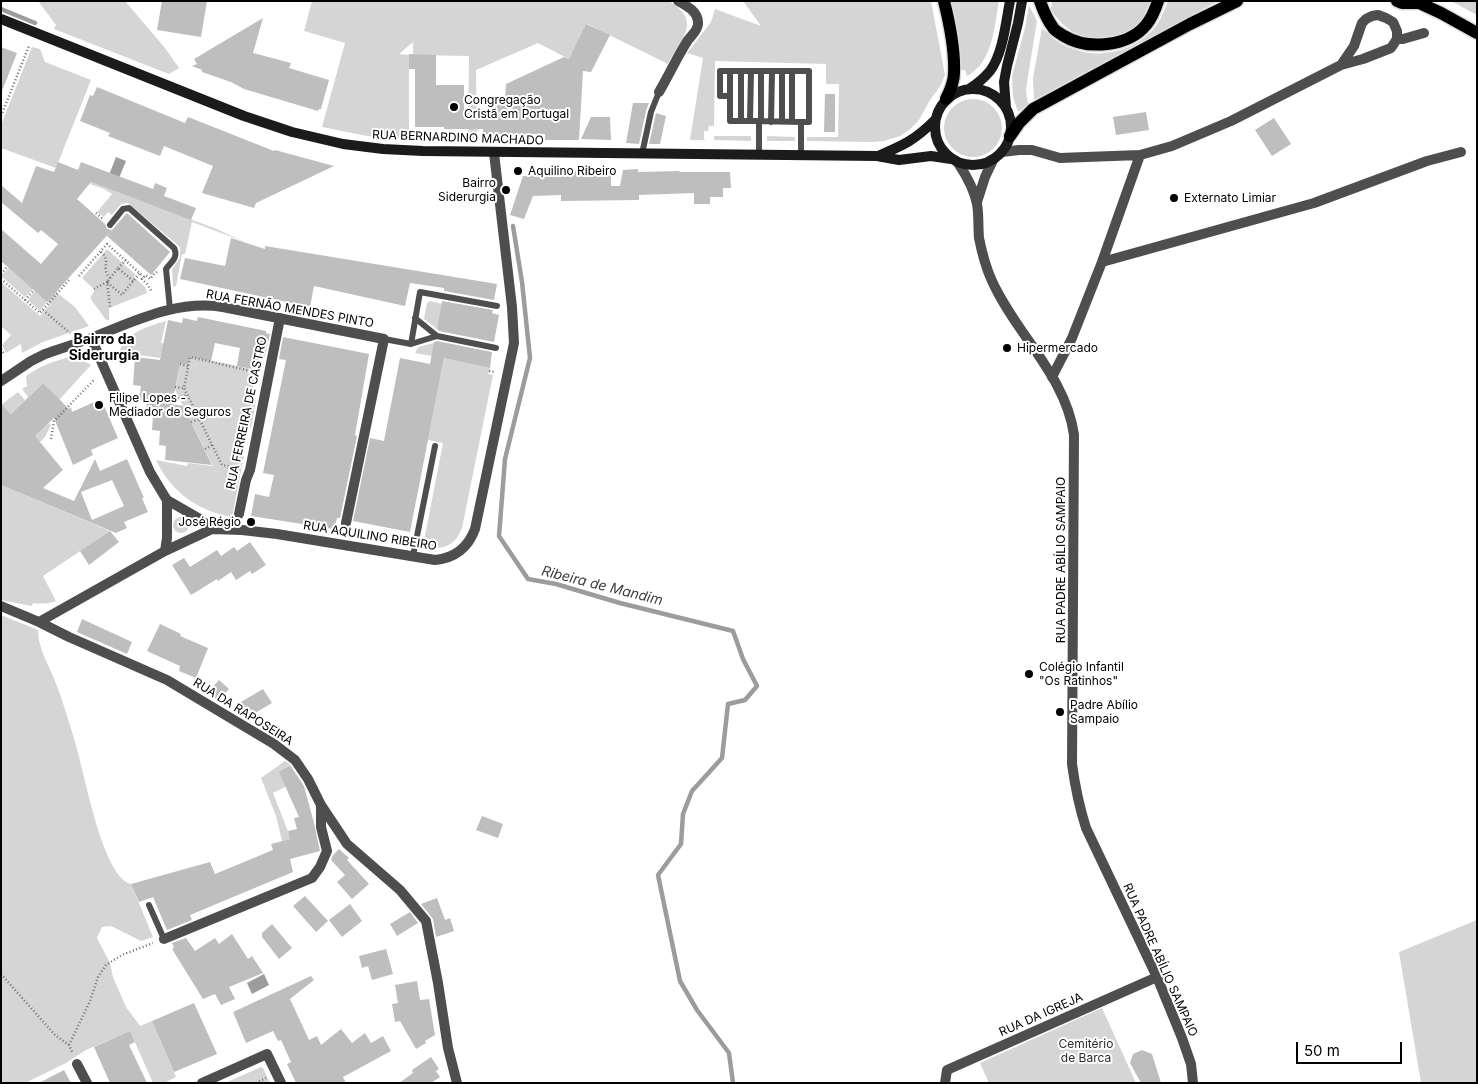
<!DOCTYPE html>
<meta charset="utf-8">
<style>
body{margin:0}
#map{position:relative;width:1478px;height:1084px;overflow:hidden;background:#fff;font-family:Inter,sans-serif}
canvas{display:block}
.frame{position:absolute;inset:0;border:2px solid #000;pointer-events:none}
.scale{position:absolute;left:1296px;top:1042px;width:106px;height:22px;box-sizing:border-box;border:2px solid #000;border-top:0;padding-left:6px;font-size:15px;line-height:18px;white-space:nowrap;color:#000;-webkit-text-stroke:4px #fff;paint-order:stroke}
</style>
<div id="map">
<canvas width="1478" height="1084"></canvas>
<div class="frame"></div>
<div class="scale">50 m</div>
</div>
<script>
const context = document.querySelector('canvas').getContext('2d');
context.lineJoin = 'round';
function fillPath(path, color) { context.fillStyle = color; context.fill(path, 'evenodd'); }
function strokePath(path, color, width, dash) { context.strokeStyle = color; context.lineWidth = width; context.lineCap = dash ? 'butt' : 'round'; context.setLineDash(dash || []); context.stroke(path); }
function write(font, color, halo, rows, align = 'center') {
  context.font = font + ' Inter,sans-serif'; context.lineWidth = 4; context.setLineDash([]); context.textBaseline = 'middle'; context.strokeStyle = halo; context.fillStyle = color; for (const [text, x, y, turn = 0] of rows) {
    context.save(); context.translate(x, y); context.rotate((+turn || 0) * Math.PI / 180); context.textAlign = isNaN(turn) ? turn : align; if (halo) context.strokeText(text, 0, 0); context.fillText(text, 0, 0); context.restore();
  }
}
fillPath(new Path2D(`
 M38,1H125L165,48L179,68L169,74L54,29L56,25Z
 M312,1H669C703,22 681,38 668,64L587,24L569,59L538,43L476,70L477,138H468L469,56L413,55V42L399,54L409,55V135H403V139L367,136L322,127L345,43L304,31Z
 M743,1H931L945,75L941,85L930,100L919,120L909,130L900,136L884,141L873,142L807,141V137H838L839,84H826V64L715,61L714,126H709L708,131H704V139L706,140H690L703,58L687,53L711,22L715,9L761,26Z
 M951,1H999C994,28 993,62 967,76L965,70H960L957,35Z
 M1051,1H1150C1147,10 1143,18 1137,25C1130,31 1121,34 1112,36C1086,43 1062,31 1050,7L1052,6Z
 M1168,1H1218L1034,100L1033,78L1042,28C1048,33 1053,39 1060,43C1089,60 1127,56 1151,32C1159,24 1164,12 1168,1Z
 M1451,1H1477V15Z
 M1029,5L1037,21L1027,82L1026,91L1028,104L1018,112L1013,97L1012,76L1025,28Z
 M32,47L40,49L45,62L91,80L56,168L1,148V125Z
 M944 128a29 29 0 1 1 58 0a29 29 0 1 1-58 0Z
 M714,136H751V141L714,140Z
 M767,136L795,137V141H767Z
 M91,182L214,228L245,242L192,222L185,254H182L176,286L173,287L172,270L180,257V247L128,203L121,204L112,215L108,212L104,217L97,212L112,194L104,189L90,184Z
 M107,249L136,275L134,277L145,287L147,293L109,308V320H106L90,298L95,290L82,278Z
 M9,268L33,289L25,297L1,276Z
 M1,282L40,316L50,304L47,302L40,311L28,300L35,291L47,302L56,292L75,307L89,326L43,342L22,353L21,344L6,353L2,345L11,335L1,326Z
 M430,301L442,304L437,329L424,319L427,303Z
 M166,321L161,343L164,344L160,358L131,354L127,356V360L117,359C123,333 143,328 166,321Z
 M434,343L432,356L415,353L418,347Z
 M190,356L256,370L251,399L256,400L251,428L245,427L239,455L244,456L232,517C198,511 171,492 156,460L187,466L188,463L213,466L175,390L180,363L188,365Z
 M70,357L80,359L91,365L59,400L43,383L28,397L22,389L27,386L26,376C38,367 56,360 70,357Z
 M444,358L490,368L488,374L493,375L462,528C454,548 442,550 423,546L443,443L428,440Z
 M18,392L25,400L11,414L6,409L1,414V405Z
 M49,423L51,425L45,437L30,452L24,446Z
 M1,485L110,531L43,576L56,601C48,604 42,604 33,603L32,606L1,600Z
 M173 525a8 8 0 1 1 16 0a8 8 0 1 1-16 0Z
 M1,615L38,630C38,650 50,666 56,684C60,693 63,703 66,713C71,727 75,742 79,757C86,782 104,878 131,884L153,937L141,941L111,926L102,927L97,938L110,963L113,977L126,1007L140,1026L152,1021L176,1077L164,1083H153L130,1031L86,1050L66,1063L25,1083H1Z
 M285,761L290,764L280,772L287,786L273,793L291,839L282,841L276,816L261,778Z
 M1477,920V1083H1421L1399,952Z
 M1102,1008L1136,1083H989L980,1063Z
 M261,1067L263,1068L270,1083H225Z`), '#d5d5d5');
fillPath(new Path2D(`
 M116,157L126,161L119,178L109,175Z
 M264,974L269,985L252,994L247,983Z`), '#9c9c9c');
strokePath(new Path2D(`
 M1,9L35,23
 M513,226L522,282L530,358L505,459L499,536L528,579L556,584L620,603L733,631L743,659L757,686L745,700L728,704L722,758L692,791L683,814L681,844L658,875L680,981L697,1010L729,1053L733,1083`), '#9c9c9c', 4.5);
fillPath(new Path2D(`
 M162,1H207L201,37L157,30Z
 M263,18L253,53L291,63L289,68L329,80L321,109H319L318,111L244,89L231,82L202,72V70L192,66L197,64L194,59Z
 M586,24L610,35L591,72L583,71L579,140H545V134H496V138H483V129H444V127H415V69H409V54L436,55V85H464V113H497L496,103H505L506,84L564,57L569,59Z
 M1,47L17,53L2,91H1Z
 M97,87L185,123L188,117L274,151L275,150L334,166L256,203L254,208L202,193L213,166L164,146L160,156L108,136L110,133L80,121L90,95L93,96Z
 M825,94H835V132H824Z
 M633,103H649L646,111L639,144L626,143Z
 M1146,112L1149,130L1116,135L1113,117Z
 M656,113L666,116L660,144H649Z
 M591,117H610L611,140L581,139Z
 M1274,118L1291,144L1272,156L1255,130Z
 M58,162L78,170L81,162L153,189L155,183L167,188L164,196L196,208L191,220L91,182L77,199L105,224L107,229L112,230L47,302L1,261V229L41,264L58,244L41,230L38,233L1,202V185L22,203L36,166L54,172Z
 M638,169V172L679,171L680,172H730L731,188H723V197H710V204H694V193L639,195V200L561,201V195L533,196L524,219L510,215L523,176L561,175V171H611V186H620L623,170Z
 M127,213L170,252L151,275L107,236Z
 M231,238L265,249V246L497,284L494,300L444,291V288L410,283L405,306L314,286L310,307L180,279L185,258L225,266Z
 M442,301L493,310L492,313L499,315L494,342L439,331L437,329Z
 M198,317L266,331V333L270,334L265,356L261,355L258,370L237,366L240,348L215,343L211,361L190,357L188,365L180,363L172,404L183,406L212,465L165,460L166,446L159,445L160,431L152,430L153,416L146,415L147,401L139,400L141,386L133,385L135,357L160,360L168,320L182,323L183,318L197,321Z
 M283,337L369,354L355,435L357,436L340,518H337L334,529L251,516L255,494L269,497L274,475L263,473L286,360L279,359Z
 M437,341L492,352L490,368L444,358L410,532L353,521L370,438L384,441L400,358L430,364L434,342Z
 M43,383L69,409L71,407L72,412L101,399L118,438L91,450L93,455L73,465L54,418L35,436L63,470L43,488L74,501L95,459L100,471L127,459L144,498H142L148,512L124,522L127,528L116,533L1,485V404L11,414ZM112,480L124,506L92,520L81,492Z
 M110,531L119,542L89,565L80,551Z
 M250,542L266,565L252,574L250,571L236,580L231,572L218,581L217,579L191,595L172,565L184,558L190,567L217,550L221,556L234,547L237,551Z
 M82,619L132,642L127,654L77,632Z
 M160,624L181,634L180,636L208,648L196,678L179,671L180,666L147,651Z
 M219,680L229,689L218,701L208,692Z
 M263,689L272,703L250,716L241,702Z
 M290,765L304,786L314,823L320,851L290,859L293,872L190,915L192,920L167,930L153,897L139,902L131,884L210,862L215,874L273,850L271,844L290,839L288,831L297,829L294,818L299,817L279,772Z
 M482,816L503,824L498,838L476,830Z
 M339,849L349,858L347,860L369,884L352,899L337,882L345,875L331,860L333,855Z
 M305,896L328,921L316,932L293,906Z
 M437,898L445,920L450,918L454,931L436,937L433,919L421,904Z
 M350,904L362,921L342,937L329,920Z
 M410,912L418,923L397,936L390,924Z
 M272,924L292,948L279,959L262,937V933Z
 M232,934L248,959L252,956L263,973L229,987L235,999L221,1005L215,994L203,999L172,949L174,948L172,943L186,938L195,951L215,938L219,944Z
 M386,949L393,974L372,980L368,966L362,968L359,956Z
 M311,976L314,980L290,999L309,1040L317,1036L321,1045L341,1029L352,1043L365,1033L371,1043L383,1036L391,1051L343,1077L346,1083H296L287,1064L291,1062L281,1040L278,1041L273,1031L246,1043L233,1012Z
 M417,981L420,1000L429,999L435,1035L425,1041L426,1043L416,1049L400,1021L395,1022L392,1004L398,1003L395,985Z
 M194,1003L217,1054L174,1072L152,1021Z
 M130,1031L135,1042L129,1045L147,1083H110L94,1047Z
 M1142,1050L1152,1054L1161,1083H1141L1130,1063L1133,1054Z
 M431,1057L439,1069L436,1071L440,1077L431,1083H399L413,1073L412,1070Z
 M64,1070L71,1083H39Z`), '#bebebe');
const primary = new Path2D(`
 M944,1C949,21 955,52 954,73C954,82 950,91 946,99
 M1040,1C1043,10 1048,21 1054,29C1057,32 1061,34 1064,36C1087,50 1128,47 1146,25C1152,18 1155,10 1158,1
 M1397,1L1402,3H1419
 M1415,1L1441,13L1477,33
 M1010,136L1019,123L1033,109L1190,24L1237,1`);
strokePath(primary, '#dbdbdb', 15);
strokePath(new Path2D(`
 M1,116L29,46
 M96,213L103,219
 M101,252C112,261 100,268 110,278
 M118,268L126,260
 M1,274L7,267
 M79,276L107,244L144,277L142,279L147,284L152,292
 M144,277L146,275L150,279L154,274L157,272
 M1,279L40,313L69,280
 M133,281L118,268L107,282L122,295C128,287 134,280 140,273
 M94,289L107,282L110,307
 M25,300L34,290
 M43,310L70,333
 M1,349L4,354
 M180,364L188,366
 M489,371L494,372
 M175,387L184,388
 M178,398L187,395
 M188,415L195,412
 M191,422L199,419
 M51,439L54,421L95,379
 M205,449L212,445
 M239,468L222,465L184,388L190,357L255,372
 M1,974L55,1035L69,1045L73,1054
 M69,1045L90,1001L98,977L106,965L122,955L153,943
 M256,1083L266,1078`), '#707070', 2.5, [1, 2.5]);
strokePath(new Path2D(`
 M730,71V121H759
 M730,96H720V71H809V122H801
 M741,121V71
 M750,121L751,71
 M761,121V71
 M771,122L772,71
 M782,122V71
 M792,122V71
 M642,154L651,112L659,92
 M759,155V121L801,122V156
 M110,225L123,209L129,208L174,248C179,257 171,262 166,269L170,309
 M415,318L437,336
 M384,339L411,344L437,336L496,348
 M411,344L420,292L497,306
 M413,556L435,446
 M149,905L164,939`), '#4e4e4e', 6);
strokePath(new Path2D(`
 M1397,39H1403L1424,33
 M659,92C669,75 677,57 688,40C692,35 698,30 698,24C699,12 687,6 678,1
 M1002,152L1019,150H1032L1060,158L1086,157L1140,155L1172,146L1231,121L1341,65L1363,59L1391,48L1397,39V31L1393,22L1386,18L1378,15L1372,16L1366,19L1362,23L1354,46L1341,65
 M1102,262L1314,203L1427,161L1461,152
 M91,338L150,472L165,497L167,500L200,519L212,529
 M1052,377L1072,338L1102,262L1140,155
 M1,381L31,361L45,354C62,348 79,343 96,336C137,320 177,300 223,307L384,339L346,523
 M239,514L246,480L250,470L280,318
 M165,551L167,538V500
 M1,606L39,622L69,637L167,680L274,744L295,760L308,779L321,805L347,844L400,890L426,921L438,983L448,1048L457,1083
 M39,622L165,551L212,529L242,530L277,534L435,560C455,558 468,548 475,529L514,343L512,307L494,153
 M164,939L312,878L320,867L327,851L321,827V806
 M77,1064L87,1083
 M202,1083L267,1054L281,1083
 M945,1083L947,1070L1157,977`), '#4e4e4e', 10);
strokePath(new Path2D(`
 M958,163C966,175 974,188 977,204C979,215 978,227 979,238C982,253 986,268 992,281C1016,334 1066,376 1074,435L1072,764C1075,786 1079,806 1086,828L1157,977L1182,1038L1191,1064L1193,1083
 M977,202L985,177L993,160`), '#4e4e4e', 10);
strokePath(new Path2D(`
 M1,19L244,116L292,132L343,144L383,149L423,151L877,156L899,160L931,156L951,159
 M935 127a38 38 0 1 1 76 0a38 38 0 1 1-76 0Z
 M969,89C977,84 984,78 990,71C1003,54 1006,21 1010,1
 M1006,108L1004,82L1007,66L1018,23L1022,1
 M878,156C904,145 915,140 935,120`), '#1b1b1b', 10);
strokePath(primary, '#000', 12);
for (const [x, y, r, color] of [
 [454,107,5,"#000"],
 [518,171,5,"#000"],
 [506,190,5,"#000"],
 [1174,198,5,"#000"],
 [1007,348,5,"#000"],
 [99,405,5,"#000"],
 [251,522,5,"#000"],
 [1029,674,5,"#000"],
 [1060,712,5,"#000"]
]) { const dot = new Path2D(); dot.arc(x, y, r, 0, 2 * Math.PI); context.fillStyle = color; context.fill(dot); strokePath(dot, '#fff', 2); }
write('12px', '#000', '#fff', [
 ["Congregação",464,100],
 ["Cristã em Portugal",464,114],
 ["Aquilino Ribeiro",528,171],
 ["Bairro",496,183,"right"],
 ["Siderurgia",496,197,"right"],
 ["Externato Limiar",1184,198],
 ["Hipermercado",1017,348],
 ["Filipe Lopes -",109,398],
 ["Mediador de Seguros",109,412],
 ["José Régio",241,522,"right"],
 ["Colégio Infantil",1039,667],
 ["\"Os Ratinhos\"",1039,681],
 ["Padre Abílio",1070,705],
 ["Sampaio",1070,719]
], 'left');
write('12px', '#000', '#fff', [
 ["RUA BERNARDINO MACHADO",458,138,2],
 ["RUA FERNÃO MENDES PINTO",290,309,10],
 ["RUA FERREIRA DE CASTRO",247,413,-78],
 ["RUA AQUILINO RIBEIRO",370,536,9],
 ["RUA PADRE ABÍLIO SAMPAIO",1061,560,-90],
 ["RUA DA RAPOSEIRA",243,712,32],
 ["RUA PADRE ABÍLIO SAMPAIO",1160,960,66],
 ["RUA DA IGREJA",1041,1015,-24]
]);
write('12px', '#2c2c2c', '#fff', [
 ["Cemitério",1086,1044],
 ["de Barca",1086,1058]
]);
write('bold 14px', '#000', '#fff', [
 ["Bairro da",104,340],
 ["Siderurgia",104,356]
]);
write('italic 14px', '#3d3d3d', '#fff', [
 ["Ribeira de Mandim",602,586,14]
]);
</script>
